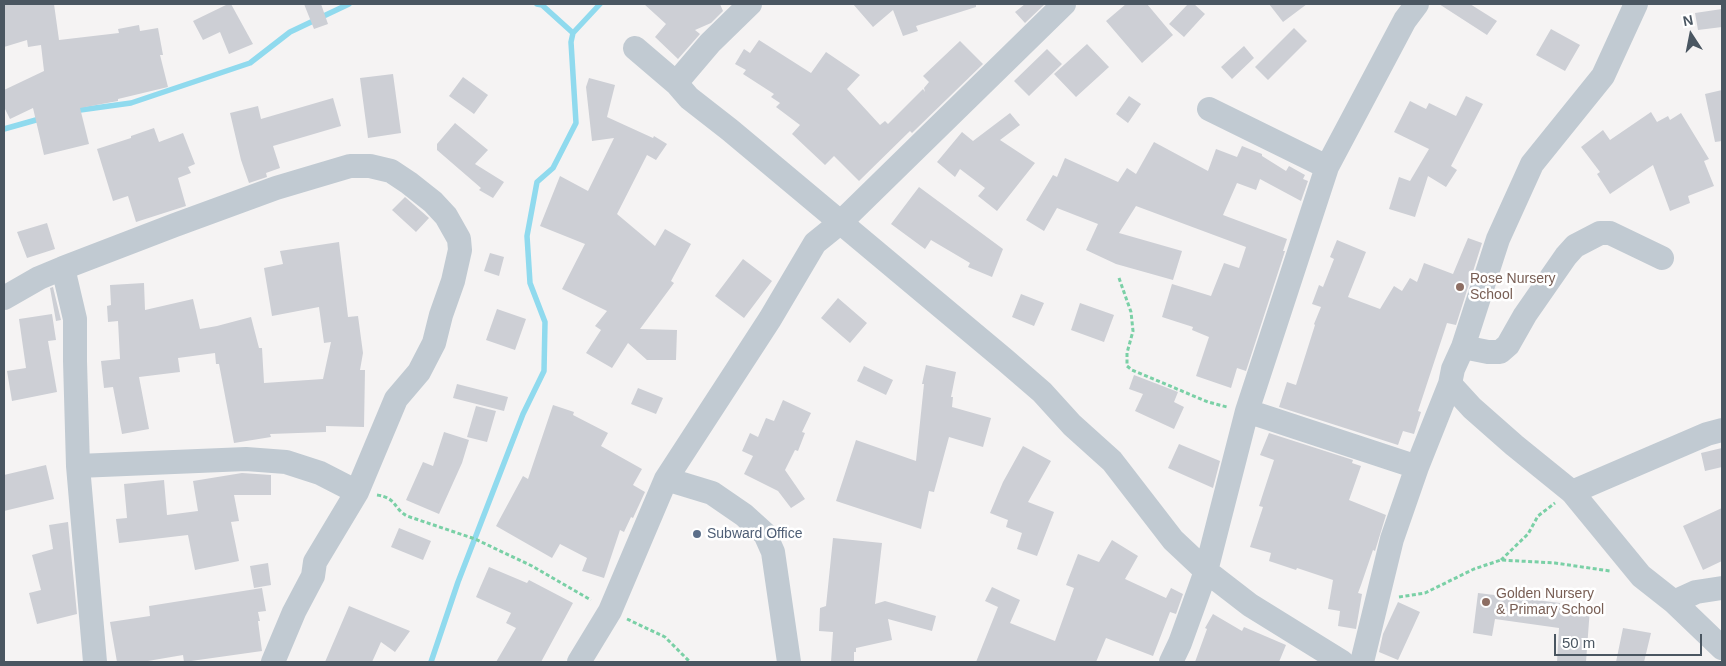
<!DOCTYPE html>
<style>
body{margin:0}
#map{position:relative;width:1726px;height:666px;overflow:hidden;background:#f5f3f3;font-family:Arial,sans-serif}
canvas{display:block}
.frame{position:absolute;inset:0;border:5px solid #4a5661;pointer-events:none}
.north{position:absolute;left:1666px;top:10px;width:50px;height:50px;-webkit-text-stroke:4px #fff;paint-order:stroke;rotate:349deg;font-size:14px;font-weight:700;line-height:20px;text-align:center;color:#4a5661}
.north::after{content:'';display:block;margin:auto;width:18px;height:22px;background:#4a5661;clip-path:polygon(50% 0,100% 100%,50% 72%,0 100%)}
.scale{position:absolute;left:1554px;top:634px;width:148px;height:22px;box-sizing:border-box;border:2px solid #4a5661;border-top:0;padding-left:6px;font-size:15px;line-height:18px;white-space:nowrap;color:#4a5661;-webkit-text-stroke:4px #fff;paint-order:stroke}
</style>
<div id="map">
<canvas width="1726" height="666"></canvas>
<div class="frame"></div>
<div class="north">N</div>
<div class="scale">50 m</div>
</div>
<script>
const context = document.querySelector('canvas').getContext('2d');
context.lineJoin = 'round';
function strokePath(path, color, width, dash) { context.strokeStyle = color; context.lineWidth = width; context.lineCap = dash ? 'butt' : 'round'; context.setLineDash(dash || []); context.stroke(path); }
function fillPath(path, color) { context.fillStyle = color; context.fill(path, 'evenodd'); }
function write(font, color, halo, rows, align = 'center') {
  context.font = font + ' Arial,sans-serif'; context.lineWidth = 5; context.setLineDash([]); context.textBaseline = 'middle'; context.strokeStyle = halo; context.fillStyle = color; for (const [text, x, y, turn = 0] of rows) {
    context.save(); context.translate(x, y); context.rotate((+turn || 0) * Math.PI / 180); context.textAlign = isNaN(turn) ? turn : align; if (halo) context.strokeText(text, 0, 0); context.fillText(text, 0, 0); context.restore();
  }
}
strokePath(new Path2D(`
 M537,4L542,5L573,33
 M73,111L131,103L250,63L290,32L349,4
 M4,129L43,118
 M431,662L458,582L523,414L544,371L545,322L530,283L527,236L537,182L553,168L576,123L571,42L573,33L600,4`), '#90daee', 5.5);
fillPath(new Path2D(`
 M4,4H54L59,40L119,33L118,29L139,25L140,31L158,28L163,55H160L168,87L118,99V101L80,108L89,144L44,155L33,108L10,119L4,107V90L44,71L41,45L28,47L27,40L4,47Z
 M228,4H231L253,44L229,54L220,32L203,40L193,21Z
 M304,4H321L328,24L314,29Z
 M644,4H720L723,11L711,23L695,30L700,34L678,59L655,37L666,24Z
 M853,4H976V7L916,26L918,31L903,36L893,10L873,27Z
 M1025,4H1045L1025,23L1015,12Z
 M1126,4H1147L1173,35L1142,63L1106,21Z
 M1188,4H1194L1205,14L1184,37L1169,24Z
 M1269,4H1307L1283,22Z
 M1439,4H1470L1497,21L1487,35Z
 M1722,9V27L1698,30L1695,13Z
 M1294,28L1307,41L1268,80L1255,67Z
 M1551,29L1580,45L1565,71L1536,55Z
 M759,40L811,73L826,52L860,75L847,89L880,125L885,121L888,124L923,89L925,92L924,88L929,82L923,76L960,41L983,64L912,133L910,131L859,181L834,156L825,165L792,134L800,125L776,107L780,103L771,97L774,94L743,74L746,70L735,64L744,49L750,53Z
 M1087,44L1109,67L1076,97L1054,74Z
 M1244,46L1254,58L1232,79L1221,67Z
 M1047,49L1062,64L1029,96L1014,81Z
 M393,74L401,133L368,138L360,78Z
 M463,77L488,95L474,114L449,96Z
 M589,78L615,85L607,117L653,138L654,136L667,144L656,160L647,155L617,214L655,246L665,229L691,244L671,281L674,283L640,329L677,330L676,360H647L628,343L612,368L586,353L601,330L595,326L607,311L562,289L585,244L540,226L560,176L588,191L614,138L592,141L586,87Z
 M1722,90V141L1715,142L1705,94Z
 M1129,96L1141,104L1128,123L1116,114Z
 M1466,96L1483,104L1451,166L1457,170L1446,187L1428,176L1415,217L1389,209L1399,177L1410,181L1429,149L1394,132L1410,101L1426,109L1429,103L1456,116Z
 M333,98L341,126L273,146L280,168L266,173L267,177L249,183L241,160L230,113L258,106L261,119Z
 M1651,112L1657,122L1668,116L1670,120L1681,113L1709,159L1704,161L1714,186L1688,196L1690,203L1670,211L1653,165L1610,194L1597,174L1600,172L1581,147L1603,130L1610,140Z
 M1010,113L1020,125L1000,140L1035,163L997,211L978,196L985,188L960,169L955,177L937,162L962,132L973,141Z
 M455,123L488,150L475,164L504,182L493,198L479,190L481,188L437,150V144Z
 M154,128L159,142L183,133L195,164L188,167L191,173L178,178L186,206L136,222L128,196L113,201L97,149L131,138V136Z
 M1154,142L1208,171L1216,149L1237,157L1242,146L1262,154V156L1286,171L1289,166L1305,175L1303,179L1308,181L1301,201L1260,179L1256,190L1237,183L1223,215L1287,239L1283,251H1285L1246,371L1237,368L1231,388L1196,376L1209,337L1192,330L1193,327L1162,317L1172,284L1211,296L1224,263L1239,268L1246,247L1136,206L1119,233L1182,251L1173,280L1116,264L1086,250L1098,224L1057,208L1044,231L1026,220L1053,175L1057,177L1065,158L1118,182L1127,168L1136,174Z
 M919,187L1003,249L992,277L968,267L970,263L931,240L925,249L891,224Z
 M405,197L429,218L416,232L392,210Z
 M47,223L55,249L27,258L17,232Z
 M1468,238L1482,243L1456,325L1447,323L1418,411L1421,412L1414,434L1403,431L1398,445L1279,407L1287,382L1296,385L1315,325L1314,324L1321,307L1312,304L1319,285L1323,287L1334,259L1330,257L1337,240L1366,252L1348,297L1380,309L1394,286L1402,291L1410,278L1417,282L1424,263L1453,274Z
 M339,242L348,317L358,316L363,353L360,370H365L364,427L326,426V432L270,434L271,437L234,443L219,364H216L215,353L178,358L180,372L139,377L149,429L122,434L113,387L104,388L101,361L120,359L118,321L108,322L107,306L111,305L110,285L144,283L145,310L193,299L200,329L217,326L251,317L259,348H262L264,383L323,379L331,342L324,343L319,307L272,316L264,268L283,264L280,251Z
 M490,253L504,257L499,276L484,271Z
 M743,259L772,281L744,318L715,296Z
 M53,287L61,320L56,321L50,288Z
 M1021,294L1044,303L1034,326L1012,317Z
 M838,298L867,323L850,343L821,318Z
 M1080,303L1114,315L1104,342L1071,330Z
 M497,309L526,319L515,350L486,340Z
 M52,314L56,340L48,341L57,392L12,401L7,371L26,368L19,319Z
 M926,365L956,372L951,397H953L952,407L991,418L983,447L949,437L934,492L929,491L921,529L836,501L856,440L916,461L924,384H922Z
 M864,366L893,380L886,395L857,381Z
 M1134,375L1178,392L1174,402L1184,407L1174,429L1135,411L1143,394L1129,389Z
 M457,384L508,397L504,411L453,398Z
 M638,388L663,398L656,414L631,404Z
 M783,400L811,413L802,432L805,433L798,451L795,450L785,470L805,499L791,508L778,491L744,474L753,456L742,451L750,433L758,437L766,418L774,421Z
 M553,405L574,412L573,415L608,433L601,446L642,469L633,485L645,492L633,518L631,517L624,532L620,530L604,578L582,571L587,558L560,544L552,558L496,526L523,476L528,479Z
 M476,406L496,411L487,442L467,437Z
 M444,432L469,440L462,463L439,514L406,500L423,462L433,466Z
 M1269,433L1353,460L1352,463L1361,466L1349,500L1386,515L1375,551L1373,550L1361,585H1360H1361L1358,593L1362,594L1356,629L1338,626L1340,611L1328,609L1333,580L1297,568L1296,570L1269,561L1271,553L1250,547L1263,507L1259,506L1274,460L1260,455Z
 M1179,444L1220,461L1213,488L1168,468Z
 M1023,446L1051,461L1028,502L1054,512L1037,556L1017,549L1022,533L1006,527L1008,520L990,513L1003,482Z
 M1722,448V467L1705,471L1701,453Z
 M46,465L54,499L4,511V475Z
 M242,473L271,475V495H234L239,521L231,522L239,561L195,570L188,535L119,543L116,519L127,518L124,484L164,480L167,515L198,511L193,481Z
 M1722,508V561L1703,570L1683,526Z
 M68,522L77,614L37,624L29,593L41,590L32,555L53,549L49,525Z
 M399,528L431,541L423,560L391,547Z
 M833,538L882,543L875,604L885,601L936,616L932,631L888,619L892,640L856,648V652H854V662H831L833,632L819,631L820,608L826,606Z
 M1112,540L1138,556L1125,579L1166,598L1171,588L1183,594L1176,614L1170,612L1153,656L1106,638L1096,662H976L998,607L985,601L992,587L1020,600L1010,623L1055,641L1074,588L1066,585L1078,554L1099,562Z
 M268,563L271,585L254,588L250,566Z
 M489,567L527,583L529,580L573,603L541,662H496L516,628L506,623L511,613L476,597Z
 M262,588L266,611L258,612L260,621H258L262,651L184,662L183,655L142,662H117L110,622L150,616L149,606Z
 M1478,593L1560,603L1559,607L1590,608L1586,662H1557L1559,628L1495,619L1492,636L1473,633Z
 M1398,602L1420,612L1398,660L1379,652L1383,634Z
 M349,606L410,631L395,652L381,642L372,662H325Z
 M1213,614L1242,631L1244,627L1286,645L1279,662H1195L1207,629L1205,628Z
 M1623,628L1651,633L1644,662H1616Z`), '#cdcfd5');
strokePath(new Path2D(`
 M1119,278L1131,312L1133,331L1127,353V366L1132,370L1208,402L1227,407
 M377,495C397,498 393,508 407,516L475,539L532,566L591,600
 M1501,560L1528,534L1538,516L1555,503
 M1399,597L1425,593L1474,569L1501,560L1555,563L1610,571
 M627,619L665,637L690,662`), '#7ad0a6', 3, [4, 2.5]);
strokePath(new Path2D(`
 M1636,4L1603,76L1532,164L1498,239L1463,347L1453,369L1450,384L1472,408L1514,445L1572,492L1641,576L1674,602L1722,648
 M635,48L676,83L689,98L730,130L1005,360L1042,392L1072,425L1112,461L1173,540L1206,571L1250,605L1342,662
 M676,83L710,43L750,4
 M1209,109L1327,167
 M63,268L75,319V361L78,466L95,662
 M4,298L39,278L63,268L175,225L276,188L350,166H370L391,171L409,183L433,202L446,216L459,239L460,250L453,281L441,315L434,343L419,372L396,399L357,492L315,562L313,576L294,612L273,662
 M1463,347L1488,352H1500L1508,345L1525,315L1566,256L1575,246L1600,233H1610L1662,258
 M1247,411L1417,467
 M78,466L246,459L286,462L320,473L357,492
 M666,479L712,493L744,515L765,534L773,552L789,662
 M1572,492L1707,434L1722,430
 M1674,602L1696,592L1722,588
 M579,662L610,611L666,479L770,319L815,243L841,222L1064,4
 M1171,662L1180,643L1206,571L1247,411L1327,167L1405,20L1417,4
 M1362,662L1392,539L1417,467L1450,384`), '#c1cad2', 24);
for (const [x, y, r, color] of [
 [1460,287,5,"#8d6e63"],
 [697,534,5,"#5c6f8a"],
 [1486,602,5,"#8d6e63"]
]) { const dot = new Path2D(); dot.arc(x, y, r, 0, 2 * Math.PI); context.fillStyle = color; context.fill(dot); strokePath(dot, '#fff', 2); }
write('14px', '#785e54', '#fff', [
 ["Rose Nursery",1470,279],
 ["School",1470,295],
 ["Golden Nursery",1496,594],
 ["& Primary School",1496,610]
], 'left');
write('14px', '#4e5e75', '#fff', [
 ["Subward Office",707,534]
], 'left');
</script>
